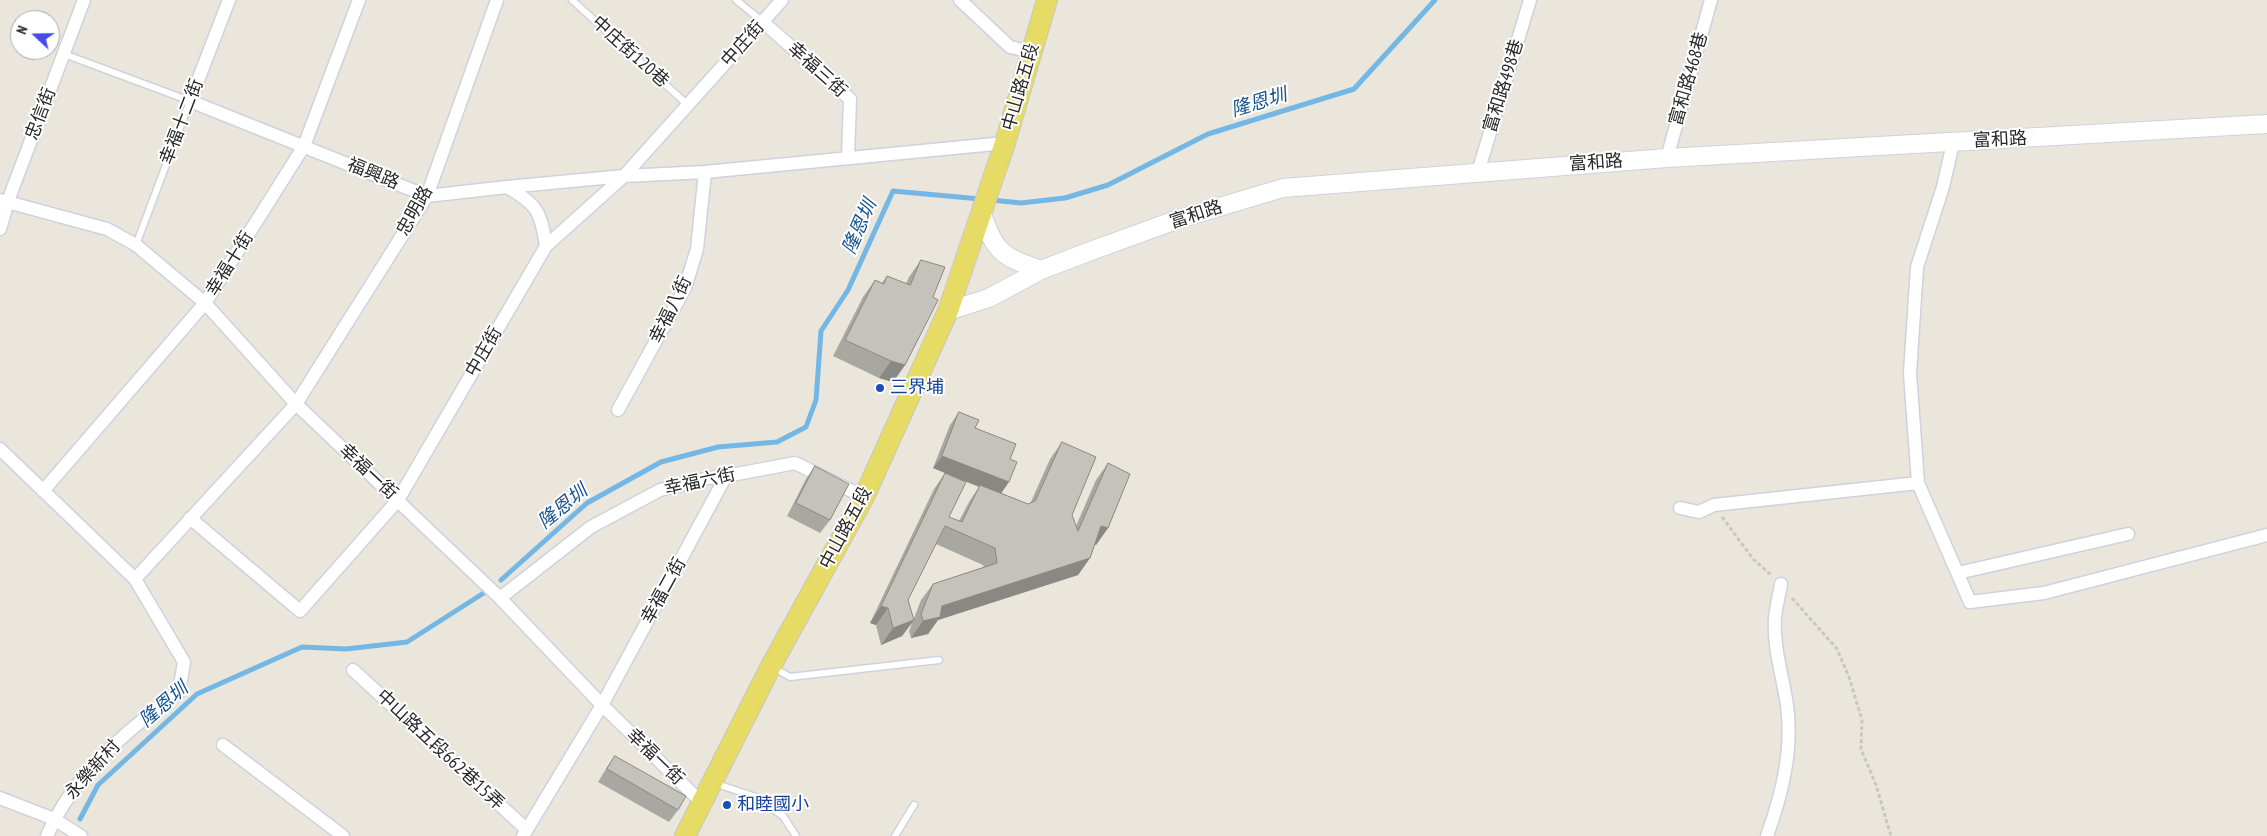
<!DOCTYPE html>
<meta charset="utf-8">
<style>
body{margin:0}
#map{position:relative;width:2267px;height:836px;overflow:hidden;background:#eae6db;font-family:"PT Sans Narrow",sans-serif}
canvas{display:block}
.north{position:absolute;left:10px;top:10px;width:50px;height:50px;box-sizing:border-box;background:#fff;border:1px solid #a9a9a9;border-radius:50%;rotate:291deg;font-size:14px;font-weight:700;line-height:20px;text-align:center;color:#282828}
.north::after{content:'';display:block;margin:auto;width:18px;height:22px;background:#454bed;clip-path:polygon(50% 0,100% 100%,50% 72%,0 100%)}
</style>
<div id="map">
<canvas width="2267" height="836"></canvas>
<div class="north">N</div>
</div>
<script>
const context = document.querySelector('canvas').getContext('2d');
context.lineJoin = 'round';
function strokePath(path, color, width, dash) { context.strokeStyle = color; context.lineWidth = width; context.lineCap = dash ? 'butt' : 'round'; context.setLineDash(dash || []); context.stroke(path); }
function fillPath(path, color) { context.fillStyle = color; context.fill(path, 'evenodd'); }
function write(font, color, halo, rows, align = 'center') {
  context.font = font + ' "PT Sans Narrow","Noto Sans TC",sans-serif'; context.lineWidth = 4; context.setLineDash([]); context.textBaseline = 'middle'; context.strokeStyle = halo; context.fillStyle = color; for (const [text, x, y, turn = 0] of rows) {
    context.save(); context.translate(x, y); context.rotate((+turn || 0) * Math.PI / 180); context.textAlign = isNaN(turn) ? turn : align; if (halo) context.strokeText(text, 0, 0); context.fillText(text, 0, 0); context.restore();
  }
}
strokePath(new Path2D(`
 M991,200L1021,203L1065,198L1108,185L1208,134L1354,89L1435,0
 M501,580L587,503L661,462L718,447L777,442L806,427L816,400L821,331L848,290L893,191L980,199
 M80,819L98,785L197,694L302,647L346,649L407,642L490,589`), '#74b7e5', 5);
const lane = new Path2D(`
 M572,0L688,105
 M736,0L763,22
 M64,54L190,101L136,245
 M774,668L790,677L939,660
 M714,783L753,796L783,816L796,836
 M895,836L914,805`);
const street = new Path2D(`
 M229,0L190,101L427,196L507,187L624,176L705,172L1005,143
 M960,0L1010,47L1032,52
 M763,22L850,99L848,158
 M1953,143L1943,187L1917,267L1910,373L1918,483L1970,602L2044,593L2267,535
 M1667,158L1711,0
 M1478,172L1530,0
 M507,187C537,204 541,212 546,246
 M0,200L107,229L136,245L205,303L296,404L500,598L602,705L701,802
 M0,229L8,201L84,0
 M618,410L685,288L697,249L705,172
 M0,449L135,579L296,404L427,196L497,0
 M43,491L205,303L304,146L359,0
 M1680,508L1699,512L1714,505L1918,483
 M190,518L300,611L398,500L546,246L624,176L782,0
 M1958,573L2128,534
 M500,598L591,527L660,490L708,478L726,476L795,463L864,497
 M353,670L526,829
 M223,745L343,836
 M0,798L54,819L81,836
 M47,836C73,775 127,730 179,692L184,662L135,579
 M523,836L602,705L726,476
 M1767,836C1782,794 1793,751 1787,705C1783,677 1773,648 1775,618C1776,607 1779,596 1781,584`);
const secondary = new Path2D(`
 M982,214C995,253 1003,257 1041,270
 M948,311L989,298L1041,270L1088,252L1176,220L1283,188L1667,158L2267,124`);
const primary = new Path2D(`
 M685,836L771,666L864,497L948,311L1005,143L1047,0`);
strokePath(lane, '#d0d1e0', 9);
strokePath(street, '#d0d1e0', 15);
strokePath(secondary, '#d0d1e0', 20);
strokePath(primary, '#c7c7c7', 22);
strokePath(new Path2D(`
 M1722,517L1753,559L1771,575
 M1792,598L1837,649L1849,677L1862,720L1861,749L1876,785L1891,836`), '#c7c7c7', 3, [4, 2.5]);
strokePath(lane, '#fff', 6);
strokePath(street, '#fff', 12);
strokePath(secondary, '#fff', 18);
strokePath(primary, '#e6db64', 20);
fillPath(new Path2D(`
 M921,260L905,365L893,382L879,378L833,356L863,297L875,280L882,283L887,276L906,284L909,277Z
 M959,412L1010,459L1001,493L1028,504H1030L1050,459L1062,442L1072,515L1076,526L1096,480L1108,463V528L1096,545L1095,544L1090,558L1078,575L938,620L928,634L911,638L909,631L921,600L933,584L984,567L983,565L936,544L908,600L914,620L902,636L881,645L876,625L870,623L934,489L945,473L933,468L950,425ZM964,481L979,487L969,502L959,521L949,517Z
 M815,466L830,520L820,533L787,516L806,479Z
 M615,756L678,810L669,822L598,782L606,769Z`), '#a9a7a1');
fillPath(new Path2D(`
 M891,361L905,365L893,382L879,378Z
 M942,456L1009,482L1000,495L933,468Z
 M1101,526L1108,528L1096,545L1090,543Z
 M1090,558L1078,575L938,620L928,634L911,638L923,621L942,606Z
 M881,606L888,608L876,625L870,623Z
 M914,620L902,636L881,645L893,628Z`), '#8a8883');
const building = new Path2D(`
 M921,260L945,267L933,297L938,300L905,365L891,361L845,340L875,280L884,284L887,276L910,285Z
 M959,412L979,420L975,428L1016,444L1010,459L1017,462L1009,482L942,456Z
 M1062,442L1096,457L1072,515L1078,531L1108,463L1130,474L1108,528L1101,526L1090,558L942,606L940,617L923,621L921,614L933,584L997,563L995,548L945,526L908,600L914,620L893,628L888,608L881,606L945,473L966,482L949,517L962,522L980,485L1028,504L1035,501Z
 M815,466L849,484L830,520L796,503Z
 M615,756L686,796L678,810L607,769Z`);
fillPath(building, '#c5c2bb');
strokePath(building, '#8a8883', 1);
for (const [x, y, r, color] of [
 [880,388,5,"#1a4fb4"],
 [727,805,5,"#1a4fb4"]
]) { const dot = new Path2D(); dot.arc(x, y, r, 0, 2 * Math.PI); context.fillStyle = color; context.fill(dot); strokePath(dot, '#fff', 2); }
write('18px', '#282828', '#fff', [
 ["中庄街",743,44,-48],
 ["中庄街120巷",630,52,42],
 ["幸福三街",817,70,42],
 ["富和路468巷",1689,79,-74],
 ["富和路498巷",1504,86,-73],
 ["中山路五段",1021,87,-74],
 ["忠信街",41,114,-69],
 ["幸福十二街",182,122,-69],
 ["富和路",2000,140,-3],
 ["富和路",1596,163,-4],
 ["福興路",373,174,22],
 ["忠明路",415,211,-61],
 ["富和路",1196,215,-18],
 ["幸福十街",230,264,-58],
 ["幸福八街",671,310,-64],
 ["中庄街",484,352,-60],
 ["幸福一街",368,472,43],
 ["幸福六街",700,482,-12],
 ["中山路五段",846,528,-62],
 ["幸福二街",664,591,-61],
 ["中山路五段662巷15弄",440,750,43],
 ["幸福一街",655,757,44],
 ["永樂新村",93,770,-48]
]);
write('18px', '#164399', '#fff', [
 ["三界埔",890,388],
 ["和睦國小",737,805]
], 'left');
write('italic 19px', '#16538e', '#fff', [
 ["隆恩圳",1259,103,-17],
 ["隆恩圳",860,227,-66],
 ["隆恩圳",563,507,-39],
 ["隆恩圳",164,705,-41]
]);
</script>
